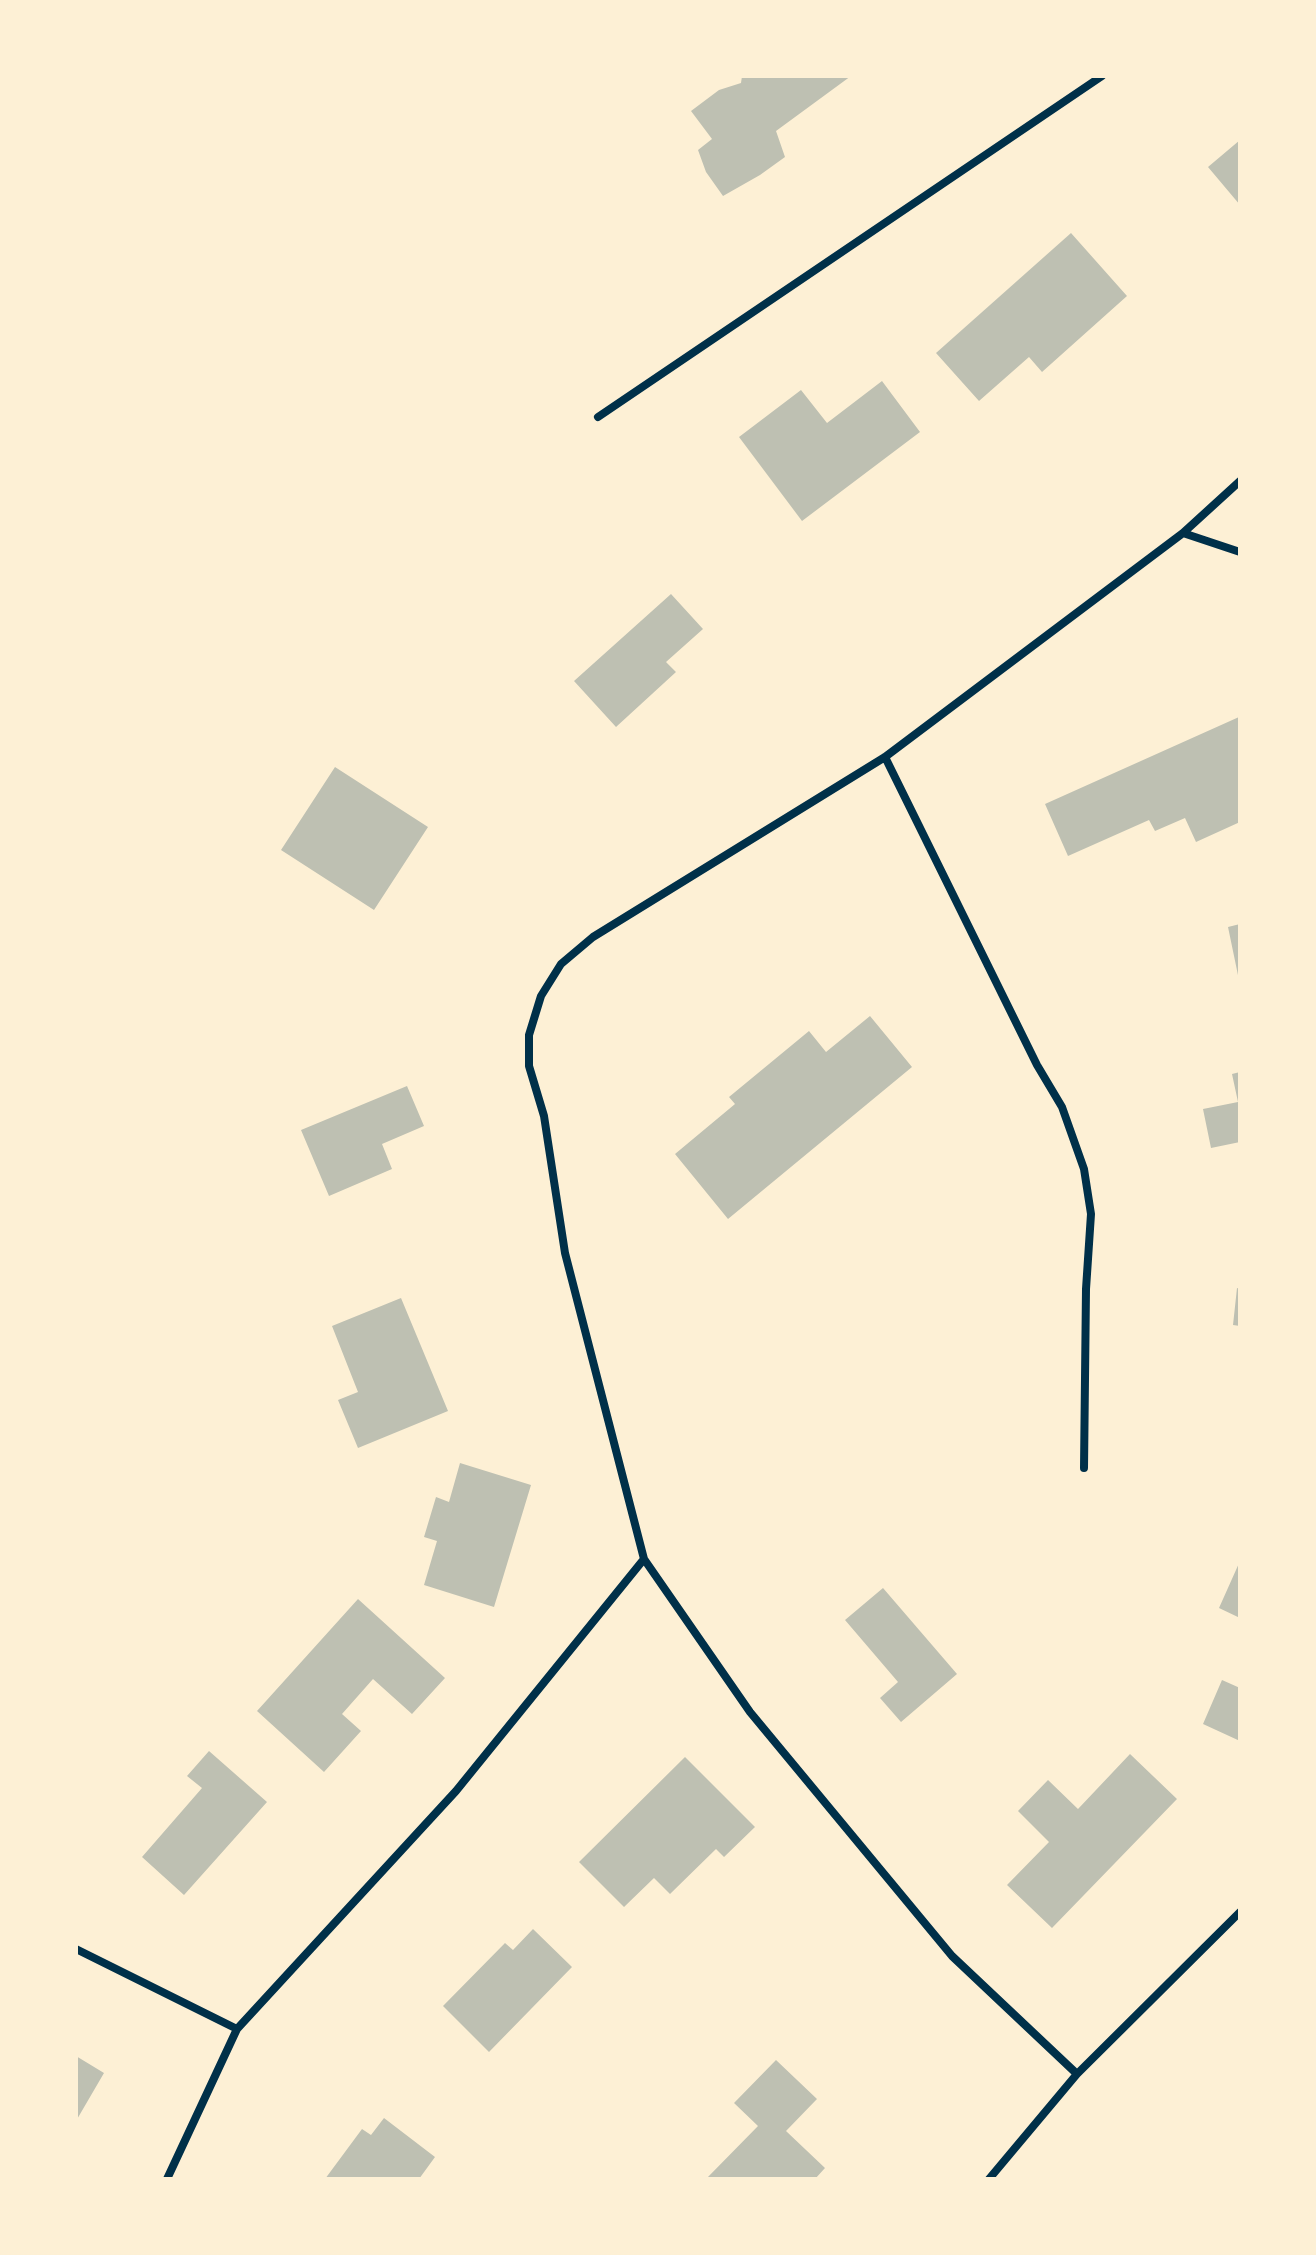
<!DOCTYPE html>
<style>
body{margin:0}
#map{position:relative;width:1316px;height:2255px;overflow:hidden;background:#fdf0d5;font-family:"Roboto Condensed",sans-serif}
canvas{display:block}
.frame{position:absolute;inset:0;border:78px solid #fdf0d5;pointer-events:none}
</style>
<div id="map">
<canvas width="1316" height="2255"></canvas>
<div class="frame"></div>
</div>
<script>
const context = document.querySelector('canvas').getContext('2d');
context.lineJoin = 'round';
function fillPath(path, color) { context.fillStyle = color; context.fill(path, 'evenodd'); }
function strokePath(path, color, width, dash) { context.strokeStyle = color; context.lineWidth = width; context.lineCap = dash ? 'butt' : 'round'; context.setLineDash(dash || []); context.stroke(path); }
fillPath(new Path2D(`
 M742,76H851L776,131L785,157L760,175L723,196L706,172L698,150L712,139L691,111L719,90L741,83Z
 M1240,140V205L1208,167Z
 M1071,233L1127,296L1042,372L1029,357L979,401L936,353Z
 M882,381L920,432L802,521L739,437L801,390L827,423Z
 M671,594L703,629L666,662L676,672L616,727L574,681Z
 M1239,717L1240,822L1196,842L1185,818L1155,831L1149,820L1068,856L1045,804Z
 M335,767L428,827L374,910L281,850Z
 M1240,924V980H1239L1228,927Z
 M870,1016L912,1067L728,1219L675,1154L735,1104L729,1097L809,1031L826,1052Z
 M1240,1072V1142L1211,1148L1203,1109L1238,1102L1232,1074Z
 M407,1086L424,1126L382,1144L392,1169L329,1196L301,1130Z
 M1237,1288L1240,1289V1326L1233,1325Z
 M401,1298L448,1411L358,1448L338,1400L358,1392L332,1326Z
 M460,1463L531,1485L494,1607L424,1585L437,1541L424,1537L436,1497L449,1502Z
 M1240,1561V1618L1219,1608Z
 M883,1588L957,1674L901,1722L880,1698L898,1682L845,1620Z
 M358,1599L445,1678L412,1714L373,1679L342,1714L361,1731L324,1772L257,1711Z
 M1222,1680L1240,1688V1741L1203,1724Z
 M209,1751L267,1802L184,1895L142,1857L202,1788L187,1776Z
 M1130,1754L1177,1799L1052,1928L1007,1885L1049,1842L1018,1811L1048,1780L1078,1809Z
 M685,1757L755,1827L724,1857L716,1849L670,1894L654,1878L624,1907L579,1862Z
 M533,1929L572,1967L489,2052L443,2006L505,1943L513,1950Z
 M76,2056L104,2073L76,2121Z
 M776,2060L817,2099L786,2131L825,2168L815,2179H706L758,2126L734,2103Z
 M384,2118L435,2157L419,2179H325L362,2129L371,2135Z`), '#bec0b2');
strokePath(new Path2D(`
 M598,417L1102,76
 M1183,533L1240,552
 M885,757L1037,1065L1062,1107L1084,1169L1091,1214L1086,1289L1084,1468
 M76,1949L237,2029
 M1077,2074L952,1956L750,1712L644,1559L565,1253L544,1116L529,1066V1035L541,996L561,964L593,937L885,757L1183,533L1240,481
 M167,2179L237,2029L456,1791L644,1559
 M989,2179L1077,2074L1240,1912`), '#003049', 8);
</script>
